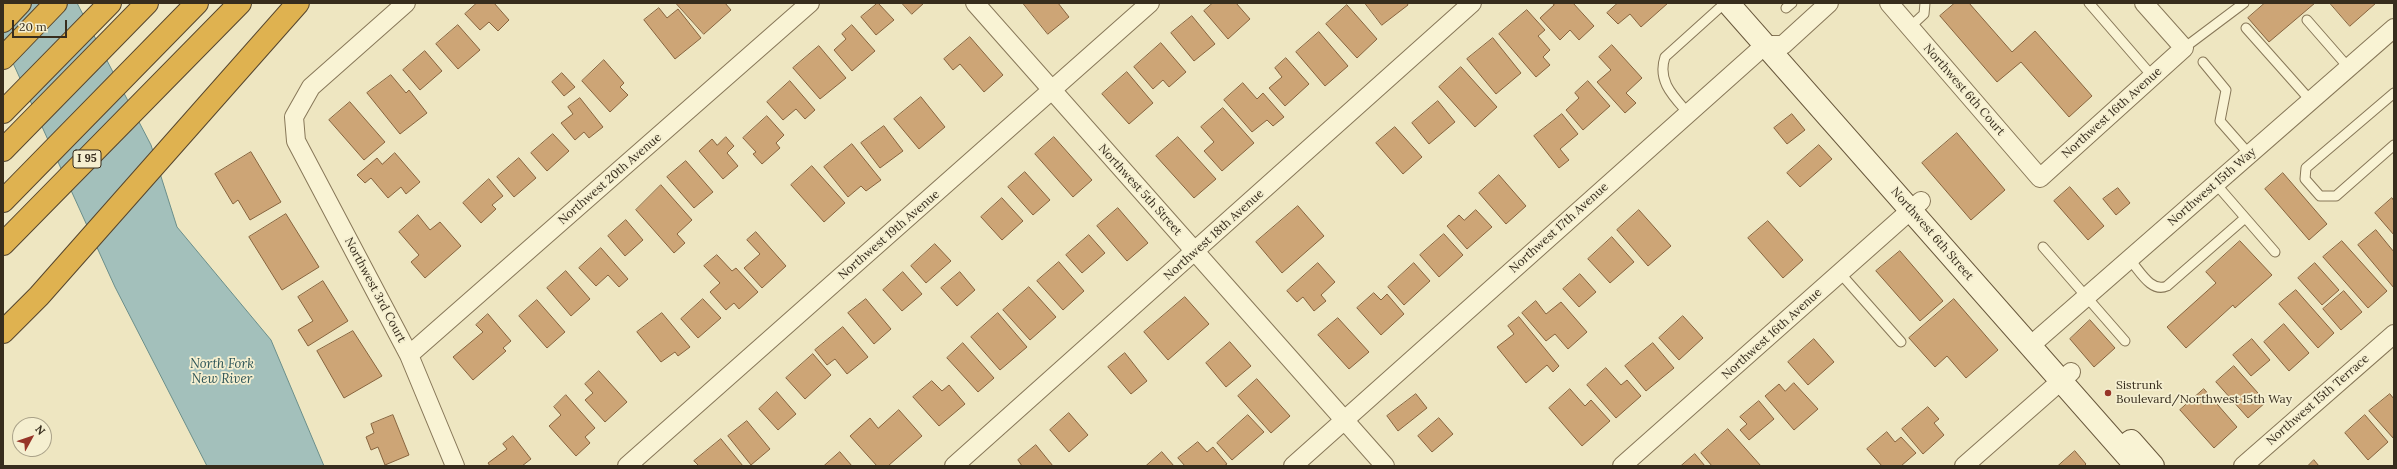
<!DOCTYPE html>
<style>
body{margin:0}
#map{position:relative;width:2397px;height:469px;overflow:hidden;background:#eee6c1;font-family:Lora,serif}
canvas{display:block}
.frame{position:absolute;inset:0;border:4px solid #372d1d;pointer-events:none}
.north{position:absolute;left:12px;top:417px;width:40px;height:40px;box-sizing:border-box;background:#f5efd0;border:1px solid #a9a188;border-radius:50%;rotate:50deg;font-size:11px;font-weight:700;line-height:16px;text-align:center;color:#372d1d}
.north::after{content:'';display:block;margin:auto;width:14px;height:18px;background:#973528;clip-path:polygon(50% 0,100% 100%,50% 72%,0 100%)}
.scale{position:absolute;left:12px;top:20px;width:55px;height:18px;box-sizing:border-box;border:2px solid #372d1d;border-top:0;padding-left:5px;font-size:12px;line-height:14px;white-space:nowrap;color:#372d1d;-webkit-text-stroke:3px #f5efd0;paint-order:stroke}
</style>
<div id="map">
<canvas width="2397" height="469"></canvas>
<div class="frame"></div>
<div class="north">N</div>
<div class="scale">20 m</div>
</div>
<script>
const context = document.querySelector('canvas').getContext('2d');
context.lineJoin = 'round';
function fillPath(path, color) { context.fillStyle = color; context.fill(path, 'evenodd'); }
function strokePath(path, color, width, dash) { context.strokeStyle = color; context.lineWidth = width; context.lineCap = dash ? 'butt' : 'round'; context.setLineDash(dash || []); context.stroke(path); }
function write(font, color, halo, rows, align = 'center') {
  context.font = font + ' Lora,serif'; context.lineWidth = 3.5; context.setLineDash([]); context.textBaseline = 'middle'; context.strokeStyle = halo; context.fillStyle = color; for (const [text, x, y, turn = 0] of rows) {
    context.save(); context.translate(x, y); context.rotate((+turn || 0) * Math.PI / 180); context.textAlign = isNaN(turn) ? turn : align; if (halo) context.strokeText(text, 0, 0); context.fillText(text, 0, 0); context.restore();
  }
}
const water = new Path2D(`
 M3,3H77L151,145L177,227L271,340L324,466H207L115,287L3,41Z`);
fillPath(water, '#a3c0bb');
strokePath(water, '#6a8e8a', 1);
const building = new Path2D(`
 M477,3H494L509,20L498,31L489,22L480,30L465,14Z
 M676,3H725L731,10L704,34Z
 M878,3L894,20L876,35L861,17Z
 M902,3H924L912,14Z
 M1023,3H1058L1069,17L1048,34Z
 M1213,3H1236L1250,19L1228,39L1204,11Z
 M1365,3H1407L1408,5L1382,25Z
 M1552,3H1573L1594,26L1579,40L1570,30L1560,40L1540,18L1554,5Z
 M1618,3H1668L1641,27L1630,14L1618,24L1607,13Z
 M1955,3H1969L2012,52L2035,31L2092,96L2069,117L2021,62L1997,82L1940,16Z
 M2265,3H2315L2269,42L2248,18Z
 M2330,3H2376L2350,26Z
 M1347,5L1377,39L1357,58L1326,24Z
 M659,8L667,18L678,9L701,38L675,59L644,20Z
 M1527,10L1545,30L1538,36L1550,50L1543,57L1550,65L1536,77L1499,34Z
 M1192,16L1215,44L1194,61L1171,33Z
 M458,25L480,50L458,69L436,44Z
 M852,25L875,51L852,71L834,50L846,39L842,34Z
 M1319,32L1348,66L1325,86L1296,52Z
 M970,37L1003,75L984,92L960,64L953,70L944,59Z
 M1493,38L1521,73L1496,94L1467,59Z
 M1161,43L1186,72L1169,87L1163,80L1153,89L1134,67Z
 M1612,45L1642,78L1626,93L1636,103L1625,113L1597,82L1611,70L1599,57Z
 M819,46L846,78L820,99L793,68Z
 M425,51L442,71L420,90L403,70Z
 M1286,58L1309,84L1285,106L1269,88L1282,77L1275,68Z
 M604,60L624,83L620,87L628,95L610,112L582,81Z
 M1461,67L1497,107L1475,127L1439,87Z
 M1127,72L1153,103L1129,124L1102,94Z
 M562,73L575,87L564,96L552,82Z
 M391,75L406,93L409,90L427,113L400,134L367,93Z
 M790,81L815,110L805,119L796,109L783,120L767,102Z
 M1588,81L1610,106L1583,130L1566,110L1579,98L1575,93Z
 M1243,83L1257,99L1263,93L1284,117L1273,126L1267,120L1252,132L1224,100Z
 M921,97L945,127L919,149L894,119Z
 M580,98L603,127L589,138L584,132L575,140L561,123L573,114L568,107Z
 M1438,101L1455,122L1429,144L1412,123Z
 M350,102L385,142L364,160L329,120Z
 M1223,108L1254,143L1222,171L1204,151L1214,142L1201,127Z
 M1562,114L1578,134L1560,149L1569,160L1559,168L1534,136Z
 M1792,114L1805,130L1787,144L1774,128Z
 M767,116L784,135L776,143L780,148L762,164L753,154L756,152L743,138Z
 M884,126L903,151L880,168L861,143Z
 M1395,127L1422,157L1403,174L1376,143Z
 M1957,133L2005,190L1971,220L1922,163Z
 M553,134L569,151L547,171L531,153Z
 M726,137L734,146L727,153L738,166L723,179L699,151L712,139L717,145Z
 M1054,137L1092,180L1073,197L1035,154Z
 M1178,137L1216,179L1194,198L1156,156Z
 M852,144L881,180L866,191L861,186L848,197L824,167Z
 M1819,145L1832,159L1800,187L1787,173Z
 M251,152L281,202L250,220L238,200L233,204L215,174Z
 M395,153L420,182L406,194L401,187L388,198L371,178L365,183L357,175L377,158L382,164Z
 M519,158L536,178L514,197L497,177Z
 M686,161L713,192L694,208L667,177Z
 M812,166L845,203L824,222L791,185Z
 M1025,172L1050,200L1033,215L1008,187Z
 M2283,173L2327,224L2309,240L2265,189Z
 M1499,175L1526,206L1506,224L1479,193Z
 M489,179L503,196L492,205L496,209L481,223L463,203Z
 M661,185L692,220L677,234L685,243L674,253L636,210Z
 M2070,187L2104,226L2088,240L2054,201Z
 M2118,188L2130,203L2116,215L2103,199Z
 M1002,198L1023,221L1002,240L981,217Z
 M2392,198L2394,201V235L2375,213Z
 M1298,206L1324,236L1282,273L1256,242Z
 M1118,208L1148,243L1127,261L1097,226Z
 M1476,210L1492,227L1467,249L1447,226L1459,215L1464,220Z
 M1639,210L1671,246L1648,266L1617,230Z
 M286,214L319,267L282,290L249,237Z
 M418,215L430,230L440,222L461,246L425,278L411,262L419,255L399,232Z
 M626,220L643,240L625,256L608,236Z
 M1768,221L1803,260L1783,278L1748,238Z
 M2376,230L2394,252V288L2358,245Z
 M756,232L786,266L762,288L744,268L760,254L747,240Z
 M1444,234L1463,255L1439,277L1420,255Z
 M1089,235L1105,253L1082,273L1066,255Z
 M1612,237L1634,262L1610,283L1588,259Z
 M2240,241L2272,275L2235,308L2233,305L2186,348L2167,327L2216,283L2206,272Z
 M2342,241L2387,291L2368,308L2323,257Z
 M935,244L951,261L926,283L911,266Z
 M601,248L628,279L619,287L608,275L596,286L579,268Z
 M1900,251L1943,301L1920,321L1876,271Z
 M717,255L732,271L736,268L758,292L739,309L734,303L726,310L710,292L720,283L704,266Z
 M1059,262L1084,291L1063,310L1037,281Z
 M1318,263L1335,282L1321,295L1326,301L1314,311L1303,297L1297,302L1287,291Z
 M1414,263L1430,281L1404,305L1388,287Z
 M2315,263L2339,290L2322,305L2298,278Z
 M566,271L590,299L571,316L547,288Z
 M903,272L922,294L902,311L883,290Z
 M960,272L975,290L957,306L941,288Z
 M1580,274L1596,292L1579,307L1563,289Z
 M323,281L348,321L308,346L298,330L313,321L298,297Z
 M1029,287L1056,317L1030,340L1003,310Z
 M2296,290L2334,333L2318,348L2279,304Z
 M2344,291L2362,312L2341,330L2323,309Z
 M1374,293L1381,300L1387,294L1404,314L1381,335L1357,308Z
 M1185,297L1209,324L1168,360L1144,332Z
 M703,299L721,318L698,338L681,319Z
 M866,299L891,329L874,344L848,313Z
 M1954,299L1998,350L1966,378L1947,356L1935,367L1909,338Z
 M537,300L565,332L547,348L519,316Z
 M1536,301L1546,314L1561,302L1587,332L1568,349L1555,334L1546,341L1522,313Z
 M662,313L690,347L678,356L675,352L661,362L637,332Z
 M998,313L1027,347L1000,370L971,337Z
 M488,314L511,341L503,348L506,351L473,380L453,357L483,332L476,325Z
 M1683,316L1703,338L1679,360L1659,338Z
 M1519,317L1559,366L1553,372L1547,365L1526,383L1497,347L1514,334L1508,326Z
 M1338,318L1369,352L1349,369L1318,335Z
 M2090,320L2115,348L2094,367L2070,339Z
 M2284,324L2309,353L2289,371L2264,342Z
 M843,327L868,357L847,374L835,359L827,365L815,350Z
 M353,331L382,376L344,398L317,351Z
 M1814,339L1834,362L1808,385L1788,362Z
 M2252,339L2270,360L2251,376L2233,355Z
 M1230,342L1251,366L1226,387L1206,363Z
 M963,343L994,378L978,392L947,358Z
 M1653,343L1674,368L1646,391L1625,366Z
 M1125,353L1147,381L1131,394L1108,367Z
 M813,354L831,375L805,399L786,378Z
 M2234,366L2266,402L2248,418L2216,382Z
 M1606,368L1621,385L1627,380L1641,396L1616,418L1587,385Z
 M599,371L627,402L605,422L585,400L593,393L585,384Z
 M1257,379L1290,416L1271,433L1238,396Z
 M932,381L942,391L949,385L965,404L939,426L913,397Z
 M1794,383L1818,409L1794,430L1765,396L1779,384L1785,391Z
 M1570,389L1585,406L1591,400L1610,421L1582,446L1549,408Z
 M2204,389L2237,427L2214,448L2180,410Z
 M777,392L796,414L778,430L759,409Z
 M1416,394L1427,408L1398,431L1387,416Z
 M2390,394L2394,399V439L2369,411Z
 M566,395L595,428L585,437L590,443L576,456L549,426L561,415L554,407Z
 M1759,401L1774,419L1749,440L1740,430L1747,424L1740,417Z
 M1928,407L1939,419L1934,423L1944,435L1923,454L1902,429Z
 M899,410L922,436L888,466H877L850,436L870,418L878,428Z
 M1069,413L1088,435L1069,452L1050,430Z
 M393,415L409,455L385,465L378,447L371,450L366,437L374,433L371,424Z
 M1248,415L1264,432L1232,460L1217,443Z
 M2365,415L2388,442L2368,460L2345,433Z
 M1439,418L1453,434L1432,452L1418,436Z
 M747,421L770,449L751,465L728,436Z
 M1728,429L1761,466H1712L1701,453Z
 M1887,432L1895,442L1901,437L1916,453L1901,466H1882L1867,449Z
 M513,436L531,459L522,466H490L488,463L507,449L503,444Z
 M721,439L743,466H699L694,461Z
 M1198,442L1207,452L1213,447L1227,464L1224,466H1185L1178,458Z
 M1036,445L1053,466H1022L1018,460Z
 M2075,451L2086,464L2084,466H2058Z
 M840,452L852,466H824Z
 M1162,452L1174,466H1146Z
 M1695,454L1705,466H1681Z
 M2314,460L2319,466H2308Z`);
fillPath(building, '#cda576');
strokePath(building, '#87643e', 1);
const lane = new Path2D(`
 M2089,3L2153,77
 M1786,8L1792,3
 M2307,20L2348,67
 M1910,27L1924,14L1925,3
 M2246,28L2310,100
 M2184,48L2244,3
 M2203,62L2226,90L2220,121L2249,154
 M2394,93L2306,168L2305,179L2320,196H2336L2394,145
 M1688,113C1673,96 1657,81 1665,57L1725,3
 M2215,183L2275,252
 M2043,247L2125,341
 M2130,260C2140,271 2151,293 2167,286L2245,218
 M1840,273L1901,342`);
const street = new Path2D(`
 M406,3L311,87L294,117L296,141L409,355L455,466
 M975,3L1385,466
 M1889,3L2040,178L2184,48L2144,3
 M2030,346L2394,28
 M409,355L810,3
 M627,466L1150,3
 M954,466L1472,3
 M1293,466L1765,45H1783L1829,3
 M1622,466L1921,201
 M1964,466L2071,372
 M2243,466L2394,334`);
const secondary = new Path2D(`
 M1728,3L2136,466
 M2131,441L2153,466`);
const highway = new Path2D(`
 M3,21L20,3
 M3,58L56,3
 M3,112L110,3
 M3,150L147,3
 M3,201L197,3
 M3,244L240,3
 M3,332L39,296L298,3`);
strokePath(lane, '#877758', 11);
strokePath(street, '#877758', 20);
strokePath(secondary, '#69583c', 24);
strokePath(highway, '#55452d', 24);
strokePath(lane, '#f9f3d4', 9);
strokePath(street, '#f9f3d4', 18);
strokePath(secondary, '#f9f3d4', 22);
strokePath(highway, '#dfb250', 22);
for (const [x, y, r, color] of [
 [2108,393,4,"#973528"]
]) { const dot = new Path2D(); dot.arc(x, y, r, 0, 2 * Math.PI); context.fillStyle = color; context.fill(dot); strokePath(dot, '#f5efd0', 1.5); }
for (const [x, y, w] of [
 [87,159,28]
]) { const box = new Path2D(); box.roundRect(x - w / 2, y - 9, w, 18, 3); context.fillStyle = '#f5efd0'; context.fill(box); strokePath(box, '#372d1d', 1); }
write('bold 11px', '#372d1d', null, [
 ["I 95",87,159]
]);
write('12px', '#372d1d', '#f5efd0', [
 ["Northwest 6th Court",1964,90,49],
 ["Northwest 16th Avenue",2112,113,-42],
 ["Northwest 20th Avenue",610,179,-41],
 ["Northwest 15th Way",2212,187,-41],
 ["Northwest 5th Street",1140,190,48],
 ["Northwest 17th Avenue",1559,228,-42],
 ["Northwest 6th Street",1932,234,49],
 ["Northwest 19th Avenue",889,235,-41],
 ["Northwest 18th Avenue",1214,235,-42],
 ["Northwest 3rd Court",375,290,62],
 ["Northwest 16th Avenue",1772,334,-42],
 ["Northwest 15th Terrace",2318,400,-41]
]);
write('12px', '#372d1d', '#f5efd0', [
 ["Sistrunk",2116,386],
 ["Boulevard/Northwest 15th Way",2116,400]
], 'left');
write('italic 13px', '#2c5457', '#f5efd0', [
 ["North Fork",222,364],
 ["New River",222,379]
]);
</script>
